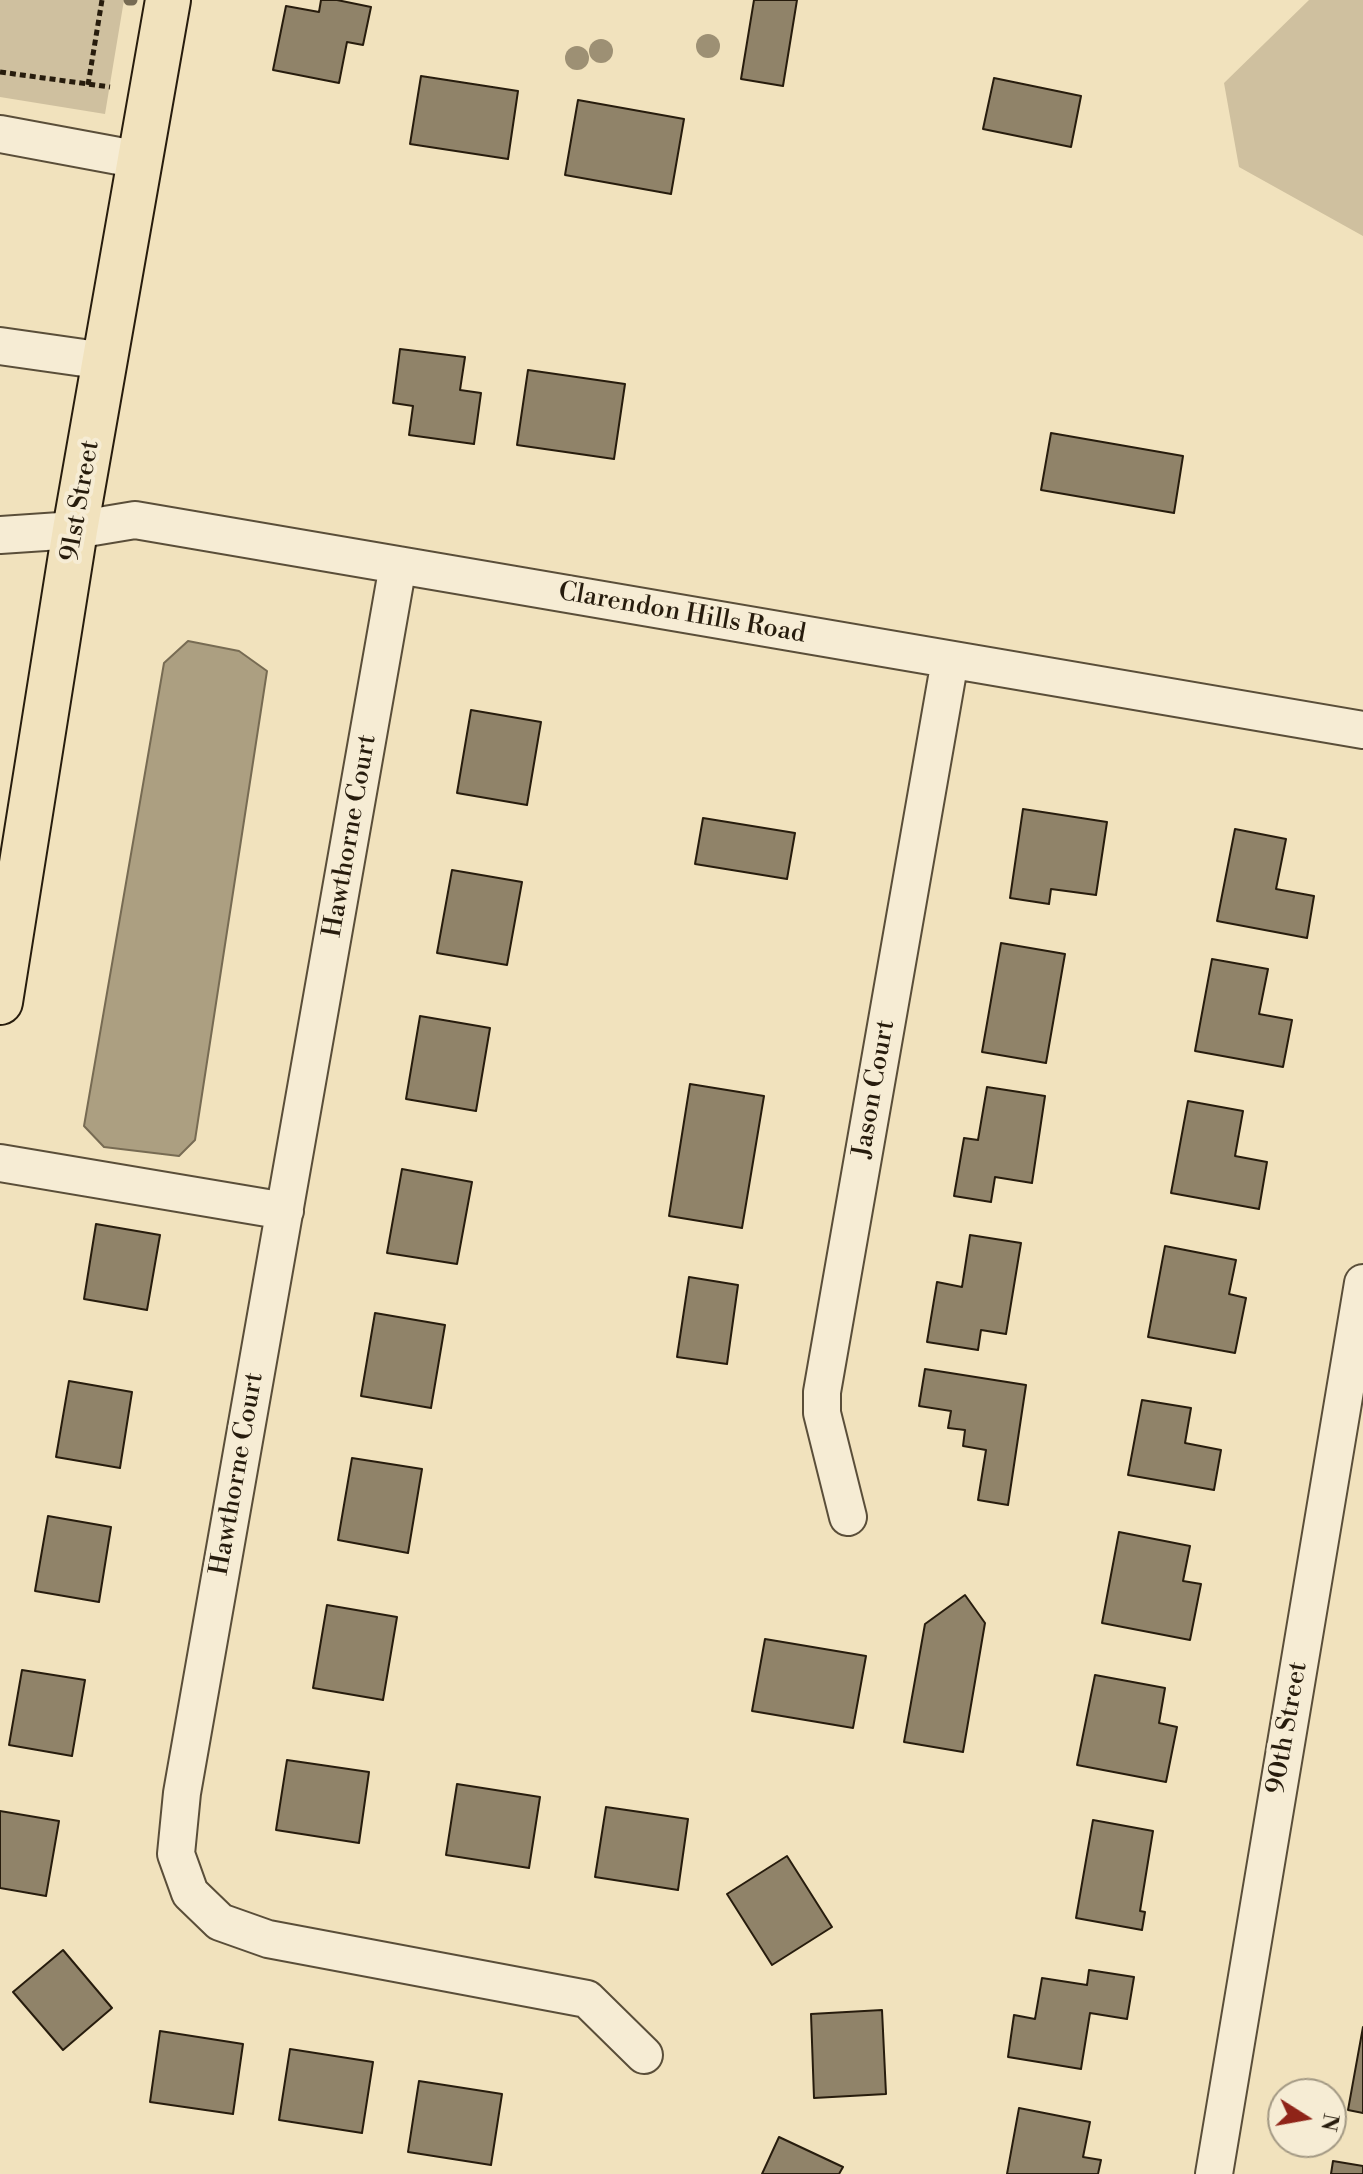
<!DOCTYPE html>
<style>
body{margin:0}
#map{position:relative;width:1363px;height:2174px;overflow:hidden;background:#f1e2bd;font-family:"Libre Bodoni",serif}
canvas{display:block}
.north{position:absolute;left:1267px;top:2078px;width:80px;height:80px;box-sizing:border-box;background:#f6ecd4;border:2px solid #a39984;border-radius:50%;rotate:101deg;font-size:22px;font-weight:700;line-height:32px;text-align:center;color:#271c0d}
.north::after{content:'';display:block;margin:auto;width:28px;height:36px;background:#8f2418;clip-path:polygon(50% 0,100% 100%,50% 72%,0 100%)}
</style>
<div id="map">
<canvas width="1363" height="2174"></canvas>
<div class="north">N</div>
</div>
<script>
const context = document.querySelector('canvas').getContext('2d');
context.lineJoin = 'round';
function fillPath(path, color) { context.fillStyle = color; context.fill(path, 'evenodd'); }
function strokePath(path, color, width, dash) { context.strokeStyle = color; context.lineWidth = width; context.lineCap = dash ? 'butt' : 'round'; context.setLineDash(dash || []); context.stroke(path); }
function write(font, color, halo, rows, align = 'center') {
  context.font = font + ' "Libre Bodoni",serif'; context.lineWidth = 8; context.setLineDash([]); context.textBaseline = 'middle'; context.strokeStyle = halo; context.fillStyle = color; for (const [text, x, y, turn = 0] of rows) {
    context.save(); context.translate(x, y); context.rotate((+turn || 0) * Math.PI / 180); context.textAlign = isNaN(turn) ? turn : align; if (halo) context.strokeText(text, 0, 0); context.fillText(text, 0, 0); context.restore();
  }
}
fillPath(new Path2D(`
 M0,0H124L105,114L0,97Z
 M1309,0H1363V236L1239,167L1224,83Z`), '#cfc09f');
const water = new Path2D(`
 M188,641L239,651L267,671L195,1140L179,1156L104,1147L84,1126L164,663Z`);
fillPath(water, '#ac9f81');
strokePath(water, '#776b53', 2);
strokePath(new Path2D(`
 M129,0H132`), '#776b53', 11);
const building = new Path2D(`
 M321,0H337L371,7L363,45L347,42L339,83L273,70L286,6L319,12Z
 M754,0H797L783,86L741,79Z
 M421,76L518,91L508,159L410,144Z
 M994,78L1081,96L1071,147L983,129Z
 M578,100L684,119L671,194L565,175Z
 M400,349L465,357L460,390L481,393L474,444L409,435L413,406L393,403Z
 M528,370L625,384L614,459L517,445Z
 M1051,433L1183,456L1174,513L1041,490Z
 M471,710L541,722L527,805L457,793Z
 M1023,809L1107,822L1096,895L1051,889L1049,904L1010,898Z
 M703,818L795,833L787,879L695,864Z
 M1235,829L1286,839L1276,889L1314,896L1307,938L1217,921Z
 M452,870L522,882L507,965L437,953Z
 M1001,943L1065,954L1046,1063L982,1052Z
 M1212,959L1268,969L1259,1014L1292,1020L1283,1067L1195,1051Z
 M420,1016L490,1028L476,1111L406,1099Z
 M690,1084L764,1096L742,1228L669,1216Z
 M987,1087L1045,1096L1032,1183L995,1177L991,1202L954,1196L964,1138L978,1140Z
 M1188,1101L1243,1111L1235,1156L1267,1162L1259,1209L1171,1193Z
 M402,1169L472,1182L457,1264L387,1253Z
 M96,1224L160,1235L147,1310L84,1299Z
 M970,1235L1021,1243L1006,1334L981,1330L978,1350L927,1342L937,1282L962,1287Z
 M1165,1246L1236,1260L1229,1294L1246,1298L1235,1353L1148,1337Z
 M689,1277L738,1285L727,1364L677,1357Z
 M375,1313L445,1325L431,1408L361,1396Z
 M925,1369L1026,1385L1008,1505L978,1500L986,1450L963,1446L965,1430L948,1428L951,1411L919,1406Z
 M69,1381L132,1392L120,1468L56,1457Z
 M1142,1400L1191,1408L1185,1443L1221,1450L1214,1490L1128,1475Z
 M352,1458L422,1469L408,1553L338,1540Z
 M48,1516L111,1527L99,1602L35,1591Z
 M1119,1532L1190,1546L1183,1581L1201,1584L1190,1640L1102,1623Z
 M965,1595L985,1623L963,1752L904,1742L925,1624Z
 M327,1605L397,1617L383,1700L313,1688Z
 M765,1639L866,1656L853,1728L752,1711Z
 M22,1670L85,1680L72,1756L9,1745Z
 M1095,1675L1165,1688L1159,1723L1177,1727L1166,1782L1077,1765Z
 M287,1760L369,1772L359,1843L276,1830Z
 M457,1784L540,1797L529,1868L446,1855Z
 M606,1807L688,1819L678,1890L595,1877Z
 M0,1811L59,1821L46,1896L0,1888Z
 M1093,1820L1153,1831L1140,1911L1145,1912L1142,1930L1076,1918Z
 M787,1856L832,1927L772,1965L727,1894Z
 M63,1950L112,2008L63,2050L13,1992Z
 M1089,1970L1134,1977L1127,2019L1090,2013L1081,2069L1008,2057L1014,2015L1035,2019L1042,1978L1087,1985Z
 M882,2010L886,2094L814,2098L811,2014Z
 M1363,2027V2113L1348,2110Z
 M160,2031L243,2044L233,2114L150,2102Z
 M290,2049L373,2062L362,2133L279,2120Z
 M419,2081L502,2094L491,2165L408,2152Z
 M1019,2108L1090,2122L1083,2157L1101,2160L1098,2174H1007Z
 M779,2137L843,2167L839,2174H762Z
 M1333,2161L1363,2166V2174H1331Z`);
fillPath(building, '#908369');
strokePath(building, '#271c0d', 2);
const minor = new Path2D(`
 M0,134L140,160
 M0,346L105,361
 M0,535L75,530L135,520L1363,730
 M398,565L182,1793L176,1854L190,1893L220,1922L268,1939L587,1999L644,2055
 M0,1163L285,1211
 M848,1517L822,1413V1392L950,660
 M1214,2174L1363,1283`);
const major = new Path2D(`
 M0,1002L75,530L168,0`);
strokePath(minor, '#5a4e39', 40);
strokePath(major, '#271c0d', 48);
strokePath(new Path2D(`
 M0,72L110,87
 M88,85L102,0`), '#271c0d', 5, [6, 4]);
strokePath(minor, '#f6ecd4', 36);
strokePath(major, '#f1e2bd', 44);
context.fillStyle = '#9d9074';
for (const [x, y] of [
 [708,46],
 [601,51],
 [577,58]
]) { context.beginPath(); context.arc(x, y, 12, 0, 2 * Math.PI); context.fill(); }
write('26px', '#271c0d', '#f6ecd4', [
 ["91st Street",81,501,-80],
 ["Clarendon Hills Road",682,614,10],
 ["Hawthorne Court",351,836,-80],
 ["Jason Court",875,1089,-80],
 ["Hawthorne Court",238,1474,-80],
 ["90th Street",1288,1728,-80]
]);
</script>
